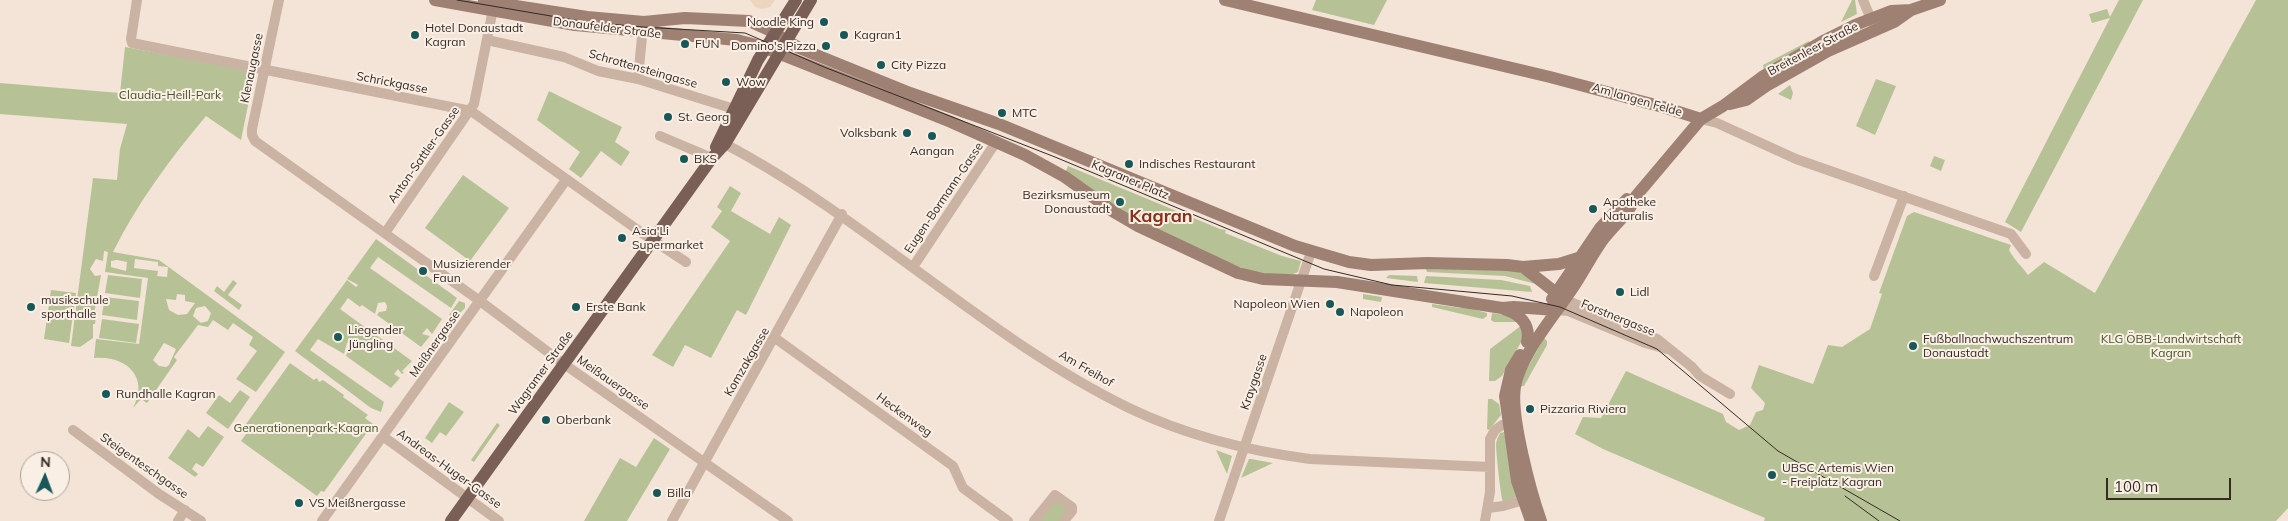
<!DOCTYPE html>
<meta charset="utf-8">
<style>
body{margin:0}
#map{position:relative;width:2288px;height:521px;overflow:hidden;background:#f3e4d7;font-family:Mulish,sans-serif}
canvas{display:block}
.north{position:absolute;left:20px;top:451px;width:50px;height:50px;box-sizing:border-box;background:#faefe4;border:1px solid #aba098;border-radius:50%;rotate:2deg;font-size:14px;font-weight:700;line-height:20px;text-align:center;color:#352a25}
.north::after{content:'';display:block;margin:auto;width:18px;height:22px;background:#185859;clip-path:polygon(50% 0,100% 100%,50% 72%,0 100%)}
.scale{position:absolute;left:2106px;top:478px;width:125px;height:22px;box-sizing:border-box;border:2px solid #352a25;border-top:0;padding-left:6px;font-size:15px;line-height:18px;white-space:nowrap;color:#352a25;-webkit-text-stroke:4px #faefe4;paint-order:stroke}
</style>
<div id="map">
<canvas width="2288" height="521"></canvas>
<div class="north">N</div>
<div class="scale">100 m</div>
</div>
<script>
const context = document.querySelector('canvas').getContext('2d');
context.lineJoin = 'round';
function fillPath(path, color) { context.fillStyle = color; context.fill(path, 'evenodd'); }
function strokePath(path, color, width, dash) { context.strokeStyle = color; context.lineWidth = width; context.lineCap = dash ? 'butt' : 'round'; context.setLineDash(dash || []); context.stroke(path); }
function write(font, color, halo, rows, align = 'center') {
  context.font = font + ' Mulish,sans-serif'; context.lineWidth = 4; context.setLineDash([]); context.textBaseline = 'middle'; context.strokeStyle = halo; context.fillStyle = color; for (const [text, x, y, turn = 0] of rows) {
    context.save(); context.translate(x, y); context.rotate((+turn || 0) * Math.PI / 180); context.textAlign = isNaN(turn) ? turn : align; if (halo) context.strokeText(text, 0, 0); context.fillText(text, 0, 0); context.restore();
  }
}
fillPath(new Path2D(`
 M1316,0H1387L1374,25L1312,10Z
 M1852,0H1855L1857,14L1841,22Z
 M2119,0H2143L2021,232L2005,222L2110,18L2092,23L2089,14L2107,9L2110,17Z
 M2256,0H2288V508L2276,521H1764L1765,518L1603,449L1575,434L1583,417L1601,418L1626,371L1723,414L1726,422L1739,430L1750,425L1756,412L1763,410L1765,403L1751,388L1759,365L1813,384L1828,345L1842,347L1870,329L1882,294L1879,293L1907,216L1914,212L2011,245L2009,250C2014,260 2022,266 2028,275L2044,262L2095,293Z
 M1809,41L1810,43L1764,70L1763,65Z
 M125,47L255,71L241,140L206,116C170,159 138,202 113,252L159,260L285,352L256,392L236,379L257,351L249,345L253,337L233,323L228,330L213,320L208,327L198,325L174,357L177,360L147,403L141,399L133,408C150,376 125,355 94,358L96,339L139,344L148,278L105,272L108,252L104,251L103,261L96,259L90,269L95,276L101,275L94,314L96,315L95,324H93V338L80,347L71,346L93,178L117,180L120,149L127,124L0,114V83L120,93ZM135,259L158,262V266L168,267L167,277L157,276L158,271L134,268ZM117,260L127,262L126,271L111,267V261ZM177,294L185,295V301L195,303L187,314L178,315L169,310L166,299L176,300ZM205,306L211,313L208,321L201,323L193,316L196,308ZM164,343L176,349L169,365L166,367L159,366L153,360Z
 M1876,79L1896,86L1875,135L1856,126Z
 M1790,85L1793,93L1791,100L1778,94Z
 M549,91L622,127L615,142L630,152L621,166L601,151L581,178L569,169L580,152L537,120Z
 M1934,156L1945,160L1941,171L1930,166Z
 M1068,166L1220,229L1226,230L1225,233L1282,256L1301,261L1298,272L1293,274H1256L1148,228L1065,173Z
 M463,175L509,208L470,261L425,228Z
 M730,186L741,193L731,211L770,234L779,217L791,225L746,315L737,310L711,358L685,345L673,367L652,355L730,241L711,227L722,211L717,207Z
 M376,239L457,298L451,308L378,257L370,268L442,319L432,334L427,328L422,334L430,336L421,347L377,315L379,312L386,311L387,306L385,302L378,303L375,314L362,305L360,307L348,298L340,309L412,361L402,371L404,373L402,374L398,369L394,374L400,378L391,388L346,356L348,350L355,346L352,340L347,343L344,354L318,339L310,350L384,402L381,412L371,408L295,351L347,280L356,287L358,285L347,279Z
 M1425,266L1517,270L1536,284L1505,276L1427,272Z
 M108,275L142,279L140,298L105,293Z
 M1389,275L1417,276L1418,282L1386,278Z
 M1426,276L1501,280L1530,286L1532,292L1424,283Z
 M233,280L237,283L228,295L242,305L239,310L214,291L217,286L224,292Z
 M51,290L76,293L69,343L44,339Z
 M1363,294L1382,297L1381,302L1363,299Z
 M105,297L139,301L137,320L102,315Z
 M459,301L465,303V308L460,313L451,316L449,315Z
 M1432,304L1461,308L1462,306L1487,313V316L1483,319L1432,307Z
 M1492,313L1507,315L1517,322H1494L1491,320Z
 M102,319L139,324L136,343L99,338Z
 M1522,325L1524,337L1502,376L1495,381H1489L1490,349Z
 M1544,338L1547,341V345L1524,386H1521L1525,372Z
 M290,363L314,380L317,378L319,382L323,380L344,395L343,397L368,415L365,418L373,424L324,492L321,491L317,496L241,441L246,434L241,431Z
 M240,390L250,397L228,429L206,413L219,395L230,403Z
 M1488,399H1492L1499,404L1501,415L1489,430L1487,429Z
 M449,402L464,412L446,436L440,432L432,443L425,438Z
 M497,423L500,425L474,462L471,460Z
 M208,426L224,437L203,467L196,463L192,469L198,474L195,477L168,458L188,429L199,438Z
 M1504,432L1519,496L1503,502C1501,499 1496,452 1496,445C1496,441 1498,437 1500,433Z
 M654,438L670,449L627,521H584L620,458L636,467Z
 M1216,450L1232,456L1227,474Z
 M1249,459H1251L1273,463L1241,478Z
 M1054,497L1070,509L1061,521H1037Z`), '#b6c296');
fillPath(new Path2D(`
 M750,0H775L770,7L762,9L755,7Z`), '#ecd5bd');
strokePath(new Path2D(`
 M137,0L131,39L132,43L137,44L471,111L642,233L686,262
 M279,0L252,129V135L255,141L480,301L564,364L788,521
 M1863,0L1873,24
 M487,40L564,57L598,71L638,79L734,109
 M638,79L643,26
 M1701,119L1717,123L1796,159L2011,234L2026,254
 M660,136L712,158
 M725,144C868,219 984,337 1129,408C1185,435 1249,451 1310,459L1490,467
 M385,233L474,104L494,4
 M913,267L996,142
 M1874,276L1904,196
 M1564,299L1657,339L1692,367L1700,376L1730,394
 M1556,310L1568,311L1645,343L1667,349
 M775,338L953,466L963,488L1008,521
 M73,430L159,494L201,521
 M384,437L499,521
 M1488,508L1503,506L1531,498
 M178,521L185,510
 M322,521L566,180
 M672,521L842,214
 M1034,521L1055,495L1072,507V511L1064,521
 M1219,521L1311,252
 M1485,521L1490,492V439L1495,430L1502,425L1514,422`), '#cbb3a3', 10);
strokePath(new Path2D(`
 M435,0L575,25L737,40L760,46L951,122L1025,155L1065,177L1114,212L1138,226L1238,273L1263,279L1337,282L1502,308L1514,307L1556,310
 M1225,0L1550,77L1663,107L1701,119
 M484,1L587,17L644,22L685,18L749,21L769,30L799,48L910,93L999,124L1295,246L1349,262L1371,265L1428,263L1507,265L1523,267L1564,299
 M1730,104L1746,100L1766,86L1828,51L1894,22L1911,10L1940,0
 M1523,267L1559,264L1578,258
 M1552,299L1600,228L1627,199
 M1504,309C1520,314 1531,324 1527,342
 M1520,355L1511,370L1505,396L1517,481L1531,521
 M1541,521C1531,493 1510,415 1515,387C1521,353 1556,314 1574,286C1584,271 1592,255 1602,241C1613,226 1630,213 1636,196L1701,119L1723,106L1762,77L1825,40L1855,25L1891,11L1911,10`), '#9f8174', 12);
strokePath(new Path2D(`
 M716,147L758,60L796,0
 M451,521L712,158L725,144L811,0`), '#795f55', 12);
strokePath(new Path2D(`
 M457,0L586,22L643,27L745,33L824,67L1055,157L1324,269L1392,285L1512,296L1560,307L1657,349L1778,451L1900,521
 M1845,496L1879,521`), '#352a25', 1);
for (const [x, y, r, color] of [
 [824,22,5,"#185859"],
 [415,35,5,"#185859"],
 [844,35,5,"#185859"],
 [685,44,5,"#185859"],
 [826,46,5,"#185859"],
 [881,65,5,"#185859"],
 [726,82,5,"#185859"],
 [1002,113,5,"#185859"],
 [668,117,5,"#185859"],
 [907,133,5,"#185859"],
 [932,136,5,"#185859"],
 [684,159,5,"#185859"],
 [1129,164,5,"#185859"],
 [1120,202,5,"#185859"],
 [1593,209,5,"#185859"],
 [622,238,5,"#185859"],
 [423,271,5,"#185859"],
 [1620,292,5,"#185859"],
 [1330,304,5,"#185859"],
 [31,307,5,"#185859"],
 [576,307,5,"#185859"],
 [1340,312,5,"#185859"],
 [338,337,5,"#185859"],
 [1913,346,5,"#185859"],
 [106,394,5,"#185859"],
 [1530,409,5,"#185859"],
 [546,420,5,"#185859"],
 [1772,475,5,"#185859"],
 [657,493,5,"#185859"],
 [299,503,5,"#185859"]
]) { const dot = new Path2D(); dot.arc(x, y, r, 0, 2 * Math.PI); context.fillStyle = color; context.fill(dot); strokePath(dot, '#faefe4', 2); }
write('12px', '#352a25', '#faefe4', [
 ["Noodle King",814,22,"right"],
 ["Hotel Donaustadt",425,28],
 ["Kagran",425,42],
 ["Kagran1",854,35],
 ["FUN",695,44],
 ["Domino's Pizza",816,46,"right"],
 ["City Pizza",891,65],
 ["Wow",736,82],
 ["MTC",1012,113],
 ["St. Georg",678,117],
 ["Volksbank",897,133,"right"],
 ["Aangan",932,151,"center"],
 ["BKS",694,159],
 ["Indisches Restaurant",1139,164],
 ["Bezirksmuseum",1110,195,"right"],
 ["Donaustadt",1110,209,"right"],
 ["Apotheke",1603,202],
 ["Naturalis",1603,216],
 ["Asia'Li",632,231],
 ["Supermarket",632,245],
 ["Musizierender",433,264],
 ["Faun",433,278],
 ["Lidl",1630,292],
 ["musikschule",41,300],
 ["sporthalle",41,314],
 ["Napoleon Wien",1320,304,"right"],
 ["Erste Bank",586,307],
 ["Napoleon",1350,312],
 ["Liegender",348,330],
 ["Jüngling",348,344],
 ["Fußballnachwuchszentrum",1923,339],
 ["Donaustadt",1923,353],
 ["Rundhalle Kagran",116,394],
 ["Pizzaria Riviera",1540,409],
 ["Oberbank",556,420],
 ["UBSC Artemis Wien",1782,468],
 ["- Freiplatz Kagran",1782,482],
 ["Billa",667,493],
 ["VS Meißnergasse",309,503]
], 'left');
write('12px', '#352a25', '#faefe4', [
 ["Donaufelder Straße",607,28,7],
 ["Breitenleer Straße",1813,49,-28],
 ["Klenaugasse",252,68,-78],
 ["Schrottensteingasse",643,69,16],
 ["Schrickgasse",392,83,11],
 ["Am langen Felde",1637,100,16],
 ["Anton-Sattler-Gasse",424,155,-55],
 ["Kagraner Platz",1130,180,23],
 ["Eugen-Bormann-Gasse",944,198,-56],
 ["Forstnergasse",1618,318,22],
 ["Meißnergasse",435,344,-55],
 ["Komzakgasse",747,362,-60],
 ["Am Freihof",1086,369,30],
 ["Wagramer Straße",541,373,-54],
 ["Kraygasse",1254,382,-71],
 ["Meißauergasse",613,383,35],
 ["Heckenweg",904,415,36],
 ["Steigenteschgasse",144,466,35],
 ["Andreas-Huger-Gasse",449,469,36]
]);
write('12px', '#475527', '#faefe4', [
 ["Claudia-Heill-Park",170,95],
 ["KLG ÖBB-Landwirtschaft",2171,339],
 ["Kagran",2171,353],
 ["Generationenpark-Kagran",306,428]
]);
write('bold 18px', '#8a2e19', '#faefe4', [
 ["Kagran",1161,217]
]);
</script>
